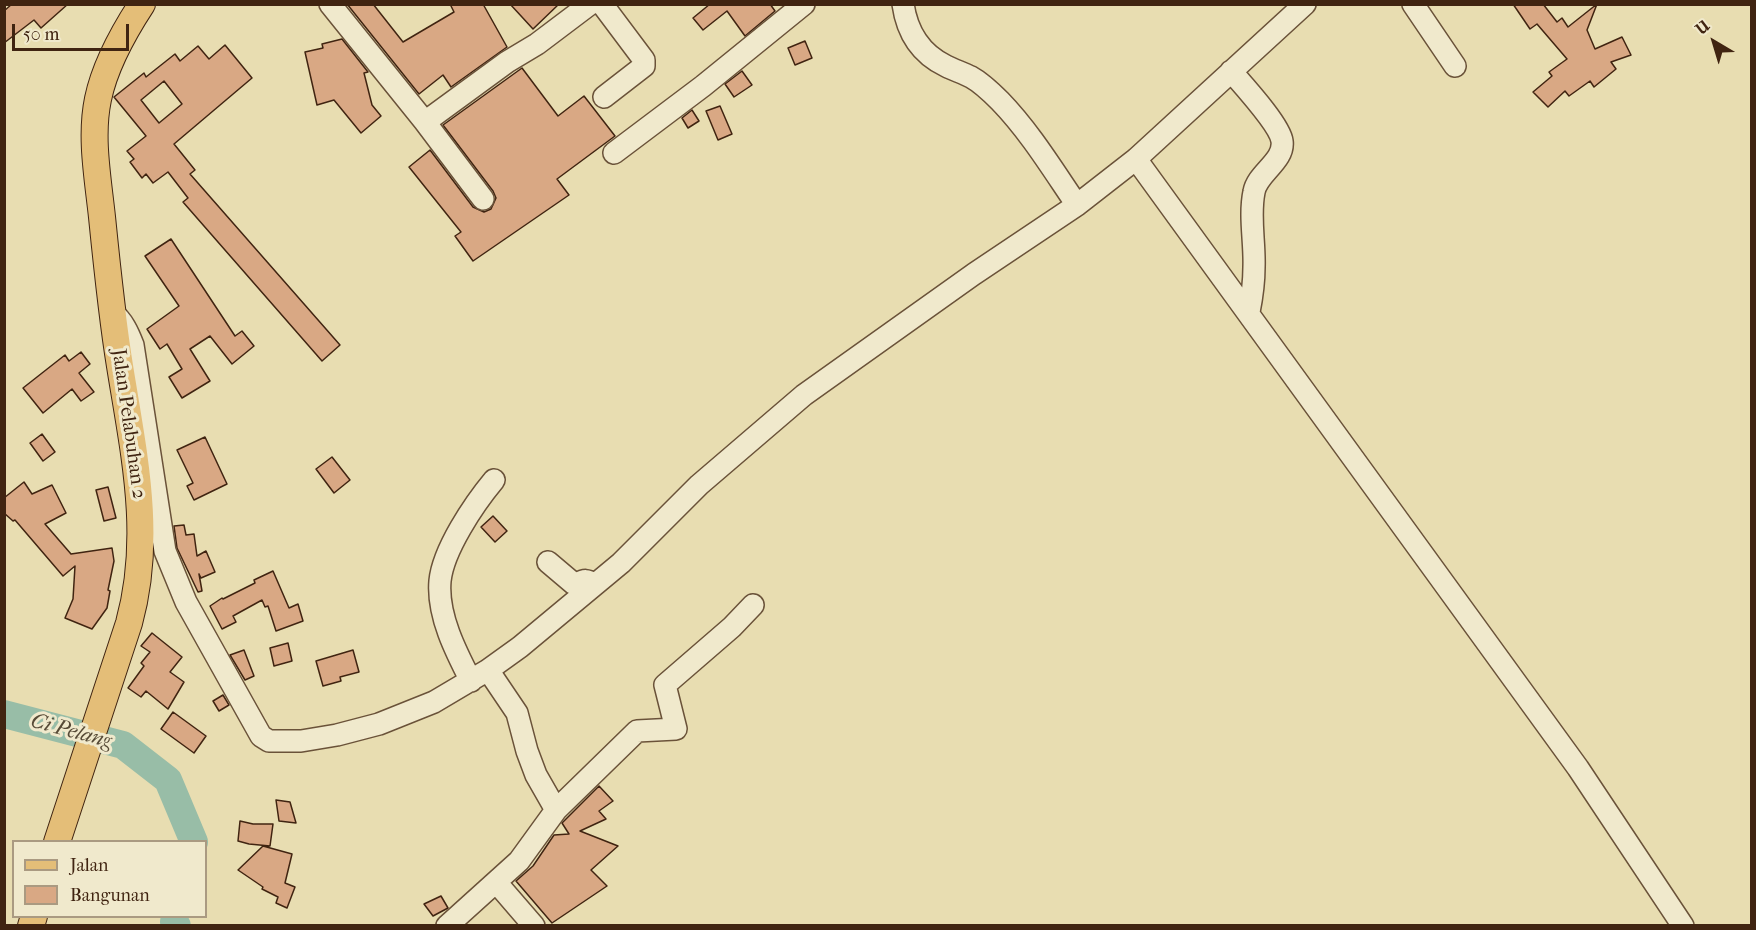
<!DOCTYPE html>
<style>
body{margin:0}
#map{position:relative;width:1756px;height:930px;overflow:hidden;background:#e8ddb1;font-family:"IM FELL French Canon",serif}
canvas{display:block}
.frame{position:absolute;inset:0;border:6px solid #402411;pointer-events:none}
.legend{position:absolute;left:12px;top:840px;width:195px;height:78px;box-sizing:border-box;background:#f0e9cc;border:2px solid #aa9a81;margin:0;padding:8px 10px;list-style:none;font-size:18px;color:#402411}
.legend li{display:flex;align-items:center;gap:12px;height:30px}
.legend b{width:30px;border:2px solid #aa9a81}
.north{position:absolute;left:1684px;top:12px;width:60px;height:60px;-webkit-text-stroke:4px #f0e9cc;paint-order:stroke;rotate:322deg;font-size:16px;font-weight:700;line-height:24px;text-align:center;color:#402411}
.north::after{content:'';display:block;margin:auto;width:21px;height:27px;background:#402411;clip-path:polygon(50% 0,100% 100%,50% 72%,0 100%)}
.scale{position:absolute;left:12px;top:24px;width:117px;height:27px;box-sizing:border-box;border:3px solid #402411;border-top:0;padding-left:8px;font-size:18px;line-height:21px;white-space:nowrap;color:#402411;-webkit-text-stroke:4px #f0e9cc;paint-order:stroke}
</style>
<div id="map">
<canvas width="1756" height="930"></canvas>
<div class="frame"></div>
<ul class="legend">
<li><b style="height:8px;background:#e4be78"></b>Jalan</li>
<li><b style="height:16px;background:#d9a884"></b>Bangunan</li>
</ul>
<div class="north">U</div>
<div class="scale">50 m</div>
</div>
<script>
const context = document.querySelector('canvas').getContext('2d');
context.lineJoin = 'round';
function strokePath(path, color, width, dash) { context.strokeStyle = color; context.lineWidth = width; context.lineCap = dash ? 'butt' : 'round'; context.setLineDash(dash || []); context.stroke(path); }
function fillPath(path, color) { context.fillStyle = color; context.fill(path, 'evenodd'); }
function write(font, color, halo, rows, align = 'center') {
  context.font = font + ' "IM FELL French Canon",serif'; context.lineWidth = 6; context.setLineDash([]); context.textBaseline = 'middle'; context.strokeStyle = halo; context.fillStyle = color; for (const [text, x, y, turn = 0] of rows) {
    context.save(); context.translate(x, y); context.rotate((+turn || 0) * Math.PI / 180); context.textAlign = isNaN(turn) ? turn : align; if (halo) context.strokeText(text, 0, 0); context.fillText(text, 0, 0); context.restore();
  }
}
strokePath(new Path2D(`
 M4,714L123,745L168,780L194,842
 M175,916L174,922L177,926`), '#98bda7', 28);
const building = new Path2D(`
 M12,4H68L41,28L34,20L4,43V11Z
 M347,4H373L403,42L454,12L450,4H483L507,47L451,87L443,75L419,94Z
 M510,4H559L533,29Z
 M710,4H770L775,11L745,36L727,11L703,30L693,18Z
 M1513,4H1543L1557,22L1562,18L1568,27L1597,4L1587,30L1595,49L1622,37L1631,55L1611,62L1616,69L1594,87L1590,81L1569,96L1565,91L1548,107L1533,92L1552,76L1549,72L1567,59L1537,24L1530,29Z
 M342,39L368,72L364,73L372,105L381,116L361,133L334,100L317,105L305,52L323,48L322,44Z
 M805,41L812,58L795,65L788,48Z
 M225,45L252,78L174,144L195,170L190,174L340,345L322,361L183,202L188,198L168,172L153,183L146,174L142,178L130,162L134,159L127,151L146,136L114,97L144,73L146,77L175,54L180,61L198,46L209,59ZM164,81L182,104L159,123L141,100Z
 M522,68L558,116L584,96L615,136L557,179L569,195L473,261L455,236L461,232L409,167L430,150L473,207L484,212L491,209L496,198L493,191L443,125Z
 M742,71L752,85L734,97L725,84Z
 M720,106L732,134L718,140L706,111Z
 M692,110L699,121L688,128L682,118Z
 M171,239L235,336L242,331L254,346L232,364L210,336L190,349L210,381L182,398L169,377L182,369L167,344L160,349L147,329L179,306L145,256Z
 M81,352L90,364L79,373L94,392L81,401L72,389L43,413L23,388L65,355L69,361Z
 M42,434L55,452L43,461L30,443Z
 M205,437L227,484L194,500L187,486L193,483L177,450Z
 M332,457L350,480L334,493L316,469Z
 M24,482L32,494L52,485L66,513L45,524L71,554L112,548L114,561L108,590L110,591L107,608L92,629L65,618L73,599L75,566L63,576L15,520L13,521L4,513V498Z
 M108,487L116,518L104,521L96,490Z
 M493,516L507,531L495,542L481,527Z
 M184,525L186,535L194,534L197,556L206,551L215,572L201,578L199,574L202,591L198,592L177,548L174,526Z
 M273,571L289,608L298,604L303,621L276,631L268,606L265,607L262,600L233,616L236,622L222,629L210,606L222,598L223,599L255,583L254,580Z
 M152,633L182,657L170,672L184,682L168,709L146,691L141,697L128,688L144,666L141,663L150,652L141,646Z
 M288,643L292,661L274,666L270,648Z
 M244,650L254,676L245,680L230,655Z
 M353,650L359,672L340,677L341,681L323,686L316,661Z
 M223,695L229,705L219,711L213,701Z
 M173,712L206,736L194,753L161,729Z
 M599,786L613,801L599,811L606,819L580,831L618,846L591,870L607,886L552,923L516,881L533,866L554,835L569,834L562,823Z
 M276,800L290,802L296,823L279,821Z
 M240,821L253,824H273L270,846L249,844L238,841Z
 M263,846L292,854L285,883L295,887L287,908L276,903L278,897L262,889L263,887L238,870Z
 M441,896L448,908L433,916L424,904Z`);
fillPath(building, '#d9a884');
strokePath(building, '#402411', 1.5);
const minor = new Path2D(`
 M330,4L425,122L483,199
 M602,4L644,60V66L604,97
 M903,4C907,32 921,54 946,66C954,70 963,73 971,77C982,83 991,92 1000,101C1030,132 1053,170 1077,205
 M1413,4L1455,66
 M1231,71C1243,85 1280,125 1282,141C1285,161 1257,173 1254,192C1249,216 1255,243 1254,267C1254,282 1252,297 1249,312
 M425,122L507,62L537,44L590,4
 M614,153L703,86L804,4
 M1136,159L1578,768L1683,926
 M112,312C123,321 128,332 133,345L165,551L186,602L261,736L269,741H301L337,735L379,724L434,702L488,670L520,647L621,563L699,485L804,395L974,274L1077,205L1136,159L1305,4
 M548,562L574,584H577C585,579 587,580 595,584
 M471,681C456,652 437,615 440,581C443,550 474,504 494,480
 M556,810L637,731L676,729L665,685L732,627L753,605
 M496,882L534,926
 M447,926L519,861L556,810L536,775L527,751L517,713L488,670`);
const major = new Path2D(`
 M57,842L129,623C153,536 134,454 120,366C112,317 107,267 102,217C98,179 90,137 98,99C105,65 123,33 142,4
 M31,926L34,916`);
strokePath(minor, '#6a5239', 24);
strokePath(major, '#402411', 28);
strokePath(minor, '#f0e9cc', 21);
strokePath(major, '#e4be78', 26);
write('20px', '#402411', '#f0e9cc', [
 ["Jalan Pelabuhan 2",128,424,82]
]);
write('italic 21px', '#564a36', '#f0e9cc', [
 ["Ci Pelang",71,732,15]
]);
</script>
